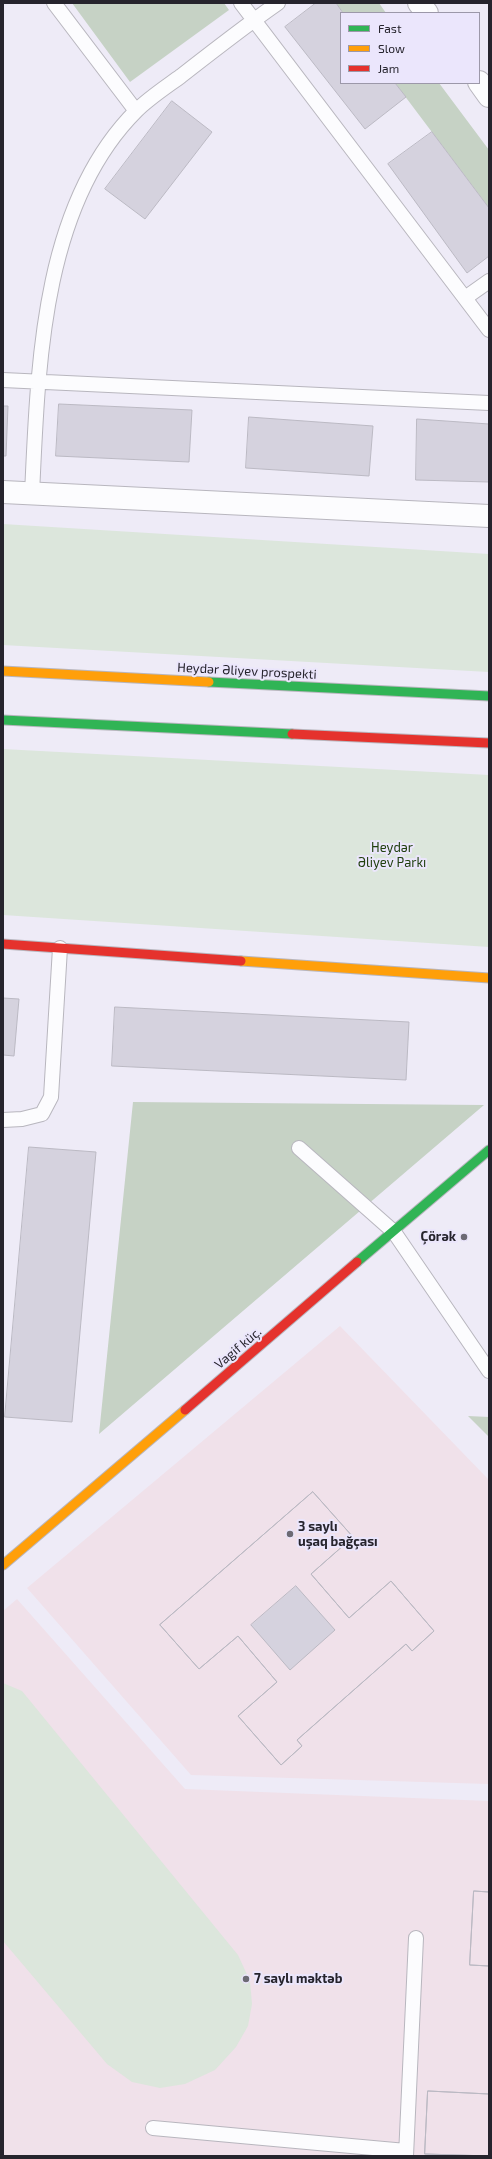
<!DOCTYPE html>
<meta charset="utf-8">
<style>
body{margin:0}
#map{position:relative;width:492px;height:2159px;overflow:hidden;background:#eeebf7;font-family:"Exo 2",sans-serif}
canvas{display:block}
.frame{position:absolute;inset:0;border:4px solid #26242d;pointer-events:none}
.legend{position:absolute;left:340px;top:12px;width:140px;height:72px;box-sizing:border-box;background:#ebe6fc;border:1px solid #9c98a9;margin:0;padding:5px 7px;list-style:none;font-size:12px;color:#26242d}
.legend li{display:flex;align-items:center;gap:8px;height:20px}
.legend b{width:20px;border:1px solid #9c98a9}
</style>
<div id="map">
<canvas width="492" height="2159"></canvas>
<div class="frame"></div>
<ul class="legend">
<li><b style="height:5px;background:#30b455"></b>Fast</li>
<li><b style="height:5px;background:#ff9f0a"></b>Slow</li>
<li><b style="height:5px;background:#e5322d"></b>Jam</li>
</ul>
</div>
<script>
const context = document.querySelector('canvas').getContext('2d');
context.lineJoin = 'round';
function fillPath(path, color) { context.fillStyle = color; context.fill(path, 'evenodd'); }
function strokePath(path, color, width, dash) { context.strokeStyle = color; context.lineWidth = width; context.lineCap = dash ? 'butt' : 'round'; context.setLineDash(dash || []); context.stroke(path); }
function write(font, color, halo, rows, align = 'center') {
  context.font = font + ' "Exo 2",sans-serif'; context.lineWidth = 4; context.setLineDash([]); context.textBaseline = 'middle'; context.strokeStyle = halo; context.fillStyle = color; for (const [text, x, y, turn = 0] of rows) {
    context.save(); context.translate(x, y); context.rotate((+turn || 0) * Math.PI / 180); context.textAlign = isNaN(turn) ? turn : align; if (halo) context.strokeText(text, 0, 0); context.fillText(text, 0, 0); context.restore();
  }
}
fillPath(new Path2D(`
 M340,1326L489,1480V1784L191,1775L27,1588Z
 M17,1599L185,1789L489,1801V2156H3V1611Z`), '#f0e1ea');
fillPath(new Path2D(`
 M3,524L489,554V672L3,645Z
 M3,749L489,775V947L3,915Z
 M3,1683L22,1691L238,1955L250,1981L252,2004L248,2026L236,2047L215,2070L185,2084L160,2088L132,2082L107,2064L3,1941Z`), '#dce6dc');
fillPath(new Path2D(`
 M72,3H224L229,10L130,82Z
 M336,3H379L386,13H343Z
 M395,83H439L489,150V208Z
 M133,1102L484,1105L99,1434Z
 M468,1416L489,1417V1437Z`), '#c6d2c5');
const building = new Path2D(`
 M316,3H336L343,13H341V83H395L406,97L365,129L285,27Z
 M172,101L212,132L145,219L105,189Z
 M432,132L489,208V256L467,273L388,164Z
 M59,404L192,410L189,462L56,456Z
 M3,406H8L6,456H3Z
 M249,417L373,426L369,476L246,468Z
 M417,419L489,424V482L416,480Z
 M3,998L19,999L14,1056L3,1055Z
 M115,1007L409,1022L406,1080L112,1066Z
 M29,1147L96,1152L72,1422L5,1417Z
 M313,1492L353,1537L311,1574L349,1618L391,1581L434,1631L412,1651L406,1644L297,1740L302,1746L281,1765L238,1716L277,1682L238,1636L199,1669L160,1625ZM296,1586L335,1630L290,1670L251,1625Z
 M313,1492L353,1537L311,1574L349,1618L391,1581L434,1631L412,1651L406,1644L297,1740L302,1746L281,1765L238,1716L277,1682L238,1636L199,1669L160,1625Z
 M474,1891L489,1892V1966L470,1965Z
 M474,1891L489,1892V1966L470,1965Z
 M428,2091L489,2094V2156L425,2154Z
 M428,2091L489,2094V2156L425,2154Z`);
fillPath(building, '#d5d2de');
strokePath(building, '#bbb9c3', 1);
const lane = new Path2D(`
 M54,3L136,111
 M241,3L489,330
 M465,298L489,281
 M3,380L489,403
 M32,494C38,368 41,206 136,111C149,98 166,87 181,76C213,51 245,26 278,3
 M3,1120L22,1119L42,1114L51,1097L60,948
 M299,1148L394,1232L489,1371
 M153,2128L406,2151
 M406,2156L416,1938`);
const street = new Path2D(`
 M419,3L427,13
 M479,82L489,96
 M3,492L489,516`);
const fast = new Path2D(`
 M209,682L489,696
 M3,720L292,734
 M357,1262L489,1150`);
const slow = new Path2D(`
 M3,671L209,682
 M241,961L489,978
 M3,1565L185,1410`);
const jam = new Path2D(`
 M292,734L489,743
 M3,944L241,961
 M185,1410L357,1262`);
strokePath(lane, '#b8b6be', 16);
strokePath(street, '#b8b6be', 24);
strokePath(fast, '#b8b6be', 11);
strokePath(slow, '#b8b6be', 11);
strokePath(jam, '#b8b6be', 11);
strokePath(lane, '#fcfcfe', 14);
strokePath(street, '#fcfcfe', 22);
strokePath(fast, '#30b455', 9);
strokePath(slow, '#ff9f0a', 9);
strokePath(jam, '#e5322d', 9);
for (const [x, y, r, color] of [
 [464,1237,4,"#6c6a74"],
 [290,1534,4,"#6c6a74"],
 [246,1979,4,"#6c6a74"]
]) { const dot = new Path2D(); dot.arc(x, y, r, 0, 2 * Math.PI); context.fillStyle = color; context.fill(dot); strokePath(dot, '#ebe6fc', 1.5); }
write('13px', '#26242d', '#ebe6fc', [
 ["Heydər Əliyev prospekti",247,671,3],
 ["Vagif küç.",238,1348,-40]
]);
write('13px', '#21400f', '#ebe6fc', [
 ["Heydər",392,848],
 ["Əliyev Parkı",392,863]
]);
write('bold 13px', '#26242d', '#ebe6fc', [
 ["Çörək",456,1237,"right"],
 ["3 saylı",298,1527],
 ["uşaq bağçası",298,1542],
 ["7 saylı məktəb",254,1979]
], 'left');
</script>
